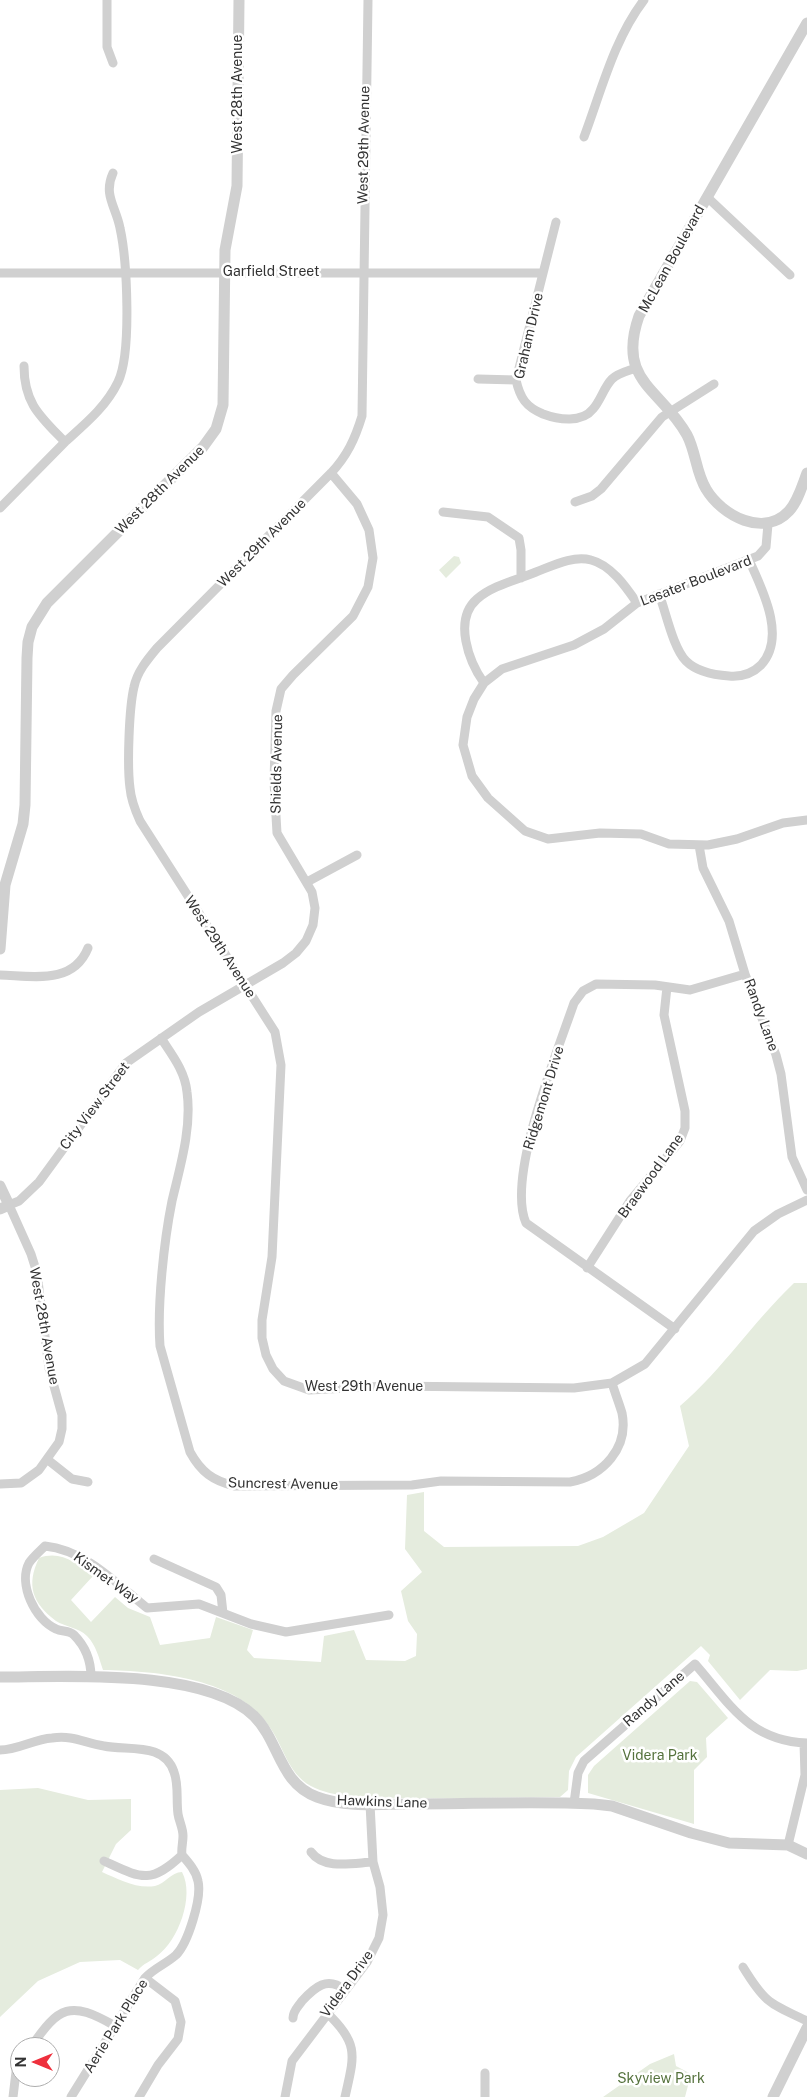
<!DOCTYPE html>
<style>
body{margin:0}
#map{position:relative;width:807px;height:2097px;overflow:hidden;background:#fff;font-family:"Public Sans",sans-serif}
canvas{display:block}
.north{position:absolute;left:10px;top:2037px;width:50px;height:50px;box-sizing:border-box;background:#fff;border:1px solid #adadad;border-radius:50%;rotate:270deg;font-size:14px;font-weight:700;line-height:20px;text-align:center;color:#333}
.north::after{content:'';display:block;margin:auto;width:18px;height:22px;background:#ee303d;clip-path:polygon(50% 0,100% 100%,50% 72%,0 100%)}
</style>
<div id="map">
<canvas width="807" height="2097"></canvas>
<div class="north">N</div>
</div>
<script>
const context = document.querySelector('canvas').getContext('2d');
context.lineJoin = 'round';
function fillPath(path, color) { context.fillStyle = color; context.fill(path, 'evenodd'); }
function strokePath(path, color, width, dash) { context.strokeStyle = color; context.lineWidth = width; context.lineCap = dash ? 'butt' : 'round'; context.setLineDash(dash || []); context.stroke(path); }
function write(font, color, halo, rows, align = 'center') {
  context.font = font + ' "Public Sans",sans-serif'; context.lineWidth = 5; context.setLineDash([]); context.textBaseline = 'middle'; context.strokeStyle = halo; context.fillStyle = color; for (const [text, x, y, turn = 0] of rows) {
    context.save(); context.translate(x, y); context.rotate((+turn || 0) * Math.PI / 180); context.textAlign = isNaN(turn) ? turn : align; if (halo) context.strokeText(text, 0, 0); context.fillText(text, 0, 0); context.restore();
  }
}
fillPath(new Path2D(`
 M454,556L459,557L461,563L446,578L439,570Z
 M794,1283H807V1669L797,1671L770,1670L740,1700L708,1661L710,1655L701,1646L576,1757L569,1771L568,1790L560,1797C506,1797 452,1799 397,1798C370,1797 340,1799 315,1788C289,1777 285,1750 271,1729C240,1678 157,1671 103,1670C99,1658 96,1645 87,1636C78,1627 65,1627 56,1621C32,1603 26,1585 39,1558C61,1550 76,1563 93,1576L71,1600L91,1622L115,1597L128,1608L150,1617L160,1645L210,1638L216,1617L253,1630L247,1650L254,1658L321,1662L324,1636L354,1630L366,1660L405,1661L416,1656L417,1634L408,1621L401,1591L422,1572L405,1549L407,1495L424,1492V1531L444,1547L578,1546L603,1537L644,1513L689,1446L680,1406C723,1369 753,1322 794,1283Z
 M690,1681L697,1682L728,1718L706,1738L707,1757L694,1770V1824L588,1793V1775L594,1766Z
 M38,1788L88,1800L131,1799V1830L116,1844L102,1872C118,1879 136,1889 155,1886C165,1884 171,1872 182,1872C195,1896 178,1941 157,1956C150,1962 144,1963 138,1970L120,1960L80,1962L38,1981L0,2017V1790Z
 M674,2054L676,2066L691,2074L685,2097H603L650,2064Z`), '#e5ecde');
strokePath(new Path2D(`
 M107,0V47L113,63
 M368,0L362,416C355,439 347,456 331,473L157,648C147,660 137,672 134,687C129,708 127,766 130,788C131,800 135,810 140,821L275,1032L281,1065L272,1257L262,1320V1338L266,1355L273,1369L284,1381L309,1390L388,1386L574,1388L612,1383L645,1364L754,1231L778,1214L807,1200
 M584,137C601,92 614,39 644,0
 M707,197L790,275
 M556,222L516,380C520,398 526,407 543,414C559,420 582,423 593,409C601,400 604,387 612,379C618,373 628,371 636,368
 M0,273H543
 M478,379L516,380
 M65,442C85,424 106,407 118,382C132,353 127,260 120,228C116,207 103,195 113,173
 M575,502L592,496L601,489L662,417L714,384
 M0,508L65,442C41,417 24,404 24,366
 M443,512L488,517L519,538L521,550V578
 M768,524L766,547L758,556L637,603L604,629L574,645L502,669L484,683L474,699L467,717L463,745L472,776L488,798L525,831L548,839L600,833L641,834L669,844L708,845L737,839L783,823L807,820
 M659,594C666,612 673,648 686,661C697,672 714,675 729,676C741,677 752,674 761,665C787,637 762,589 749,560
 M484,683C469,662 453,620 477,599C493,585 517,580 536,572C552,566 573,555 591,560C611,565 626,587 637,603
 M699,845L703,868L729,921L745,974L776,1055L781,1074L792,1157L807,1190
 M307,882L357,855
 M0,975C33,976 73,985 88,948
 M161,1038C172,1055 185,1071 187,1092C192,1128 180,1167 172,1201C164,1241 157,1305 160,1346L190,1452C201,1472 213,1481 235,1486L412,1485L441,1481L570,1482C603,1476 629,1448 622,1413C619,1403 615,1393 612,1383
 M587,1268L630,1201L680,1141L685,1128V1111L664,1015L667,987
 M675,1329L526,1223C506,1177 557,1053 574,1003L583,991L596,984L655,985L690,990L745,974
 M48,1460L72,1479L88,1482
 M0,1484L21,1483L39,1470L59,1442L62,1429V1415L49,1368L37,1273L31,1254L9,1205L19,1201L39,1182L126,1063L199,1012L283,963L296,953L306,941L313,925L315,908L312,892L277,833L274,782L276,711L281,689L293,675L353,616L368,587L373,558L369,530L357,504L331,473
 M154,1559L216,1587L221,1595L223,1613
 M91,1677C91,1660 86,1647 74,1635C69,1630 62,1632 56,1629C35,1620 18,1584 29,1563C33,1557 40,1551 45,1546C85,1550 116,1583 147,1608L199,1604L251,1624L286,1632L389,1615
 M0,1750C18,1750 34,1739 52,1738C74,1735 84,1743 104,1746C128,1751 164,1742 174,1772C179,1785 176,1800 178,1814C179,1821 183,1828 183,1836C183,1843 181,1849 182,1855C150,1885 141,1878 104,1861
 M574,1803L578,1773L584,1761L695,1664C730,1704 749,1741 807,1743
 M788,1845L805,1775L804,1743
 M311,1852C324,1870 353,1863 373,1862
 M743,1967C765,2003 769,2003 807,2021
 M327,2013C360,2044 354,2056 345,2097
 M293,2018C293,2011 298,2007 302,2001C315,1987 327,1976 345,1990
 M31,2047C59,2006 70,2000 115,2026
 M485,2073V2097
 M13,2097L16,2072L20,2063
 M71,2097L145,1978C154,1968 166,1964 176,1955C188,1943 202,1898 198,1881C196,1871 189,1863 182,1855
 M139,2097L158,2065L178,2039L181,2022L175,2001L145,1978
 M285,2097L292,2061L367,1962L379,1938L383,1915L380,1887L373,1862L370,1804`), '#d0d0d0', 9);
strokePath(new Path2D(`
 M807,23L639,316C616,382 662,389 687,435C696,452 696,473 706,489C722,516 764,538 789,511C798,501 802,486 807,473
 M0,949L5,885L23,824L25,805L27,658L28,642L32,627L47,603L203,447L216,429L223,405L225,250L237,186L239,0
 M0,1186L9,1205L0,1209
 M0,1677C66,1677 205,1668 254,1716C280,1742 279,1783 317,1797C346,1808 382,1804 412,1804C472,1804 533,1801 594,1804L612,1806L691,1833L729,1843L788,1845L807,1854
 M773,2097L807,2028`), '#d0d0d0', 11);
write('14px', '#333', '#fff', [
 ["West 28th Avenue",238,94,-90],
 ["West 29th Avenue",364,145,-89],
 ["McLean Boulevard",672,259,-61],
 ["Garfield Street",271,272],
 ["Graham Drive",529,336,-77],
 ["West 28th Avenue",160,490,-45],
 ["West 29th Avenue",262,543,-45],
 ["Lasater Boulevard",696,581,-21],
 ["Shields Avenue",277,764,-89],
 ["West 29th Avenue",220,947,57],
 ["Randy Lane",761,1015,70],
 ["Ridgemont Drive",544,1098,-73],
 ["City View Street",95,1106,-53],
 ["Braewood Lane",651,1176,-54],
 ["West 28th Avenue",44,1326,80],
 ["West 29th Avenue",364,1387],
 ["Suncrest Avenue",283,1484,1],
 ["Kismet Way",106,1578,36],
 ["Randy Lane",654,1699,-41],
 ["Hawkins Lane",382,1802,2],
 ["Videra Drive",347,1984,-54],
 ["Aerie Park Place",116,2026,-58]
]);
write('14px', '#55723d', '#fff', [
 ["Videra Park",660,1756],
 ["Skyview Park",661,2079]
]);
</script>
